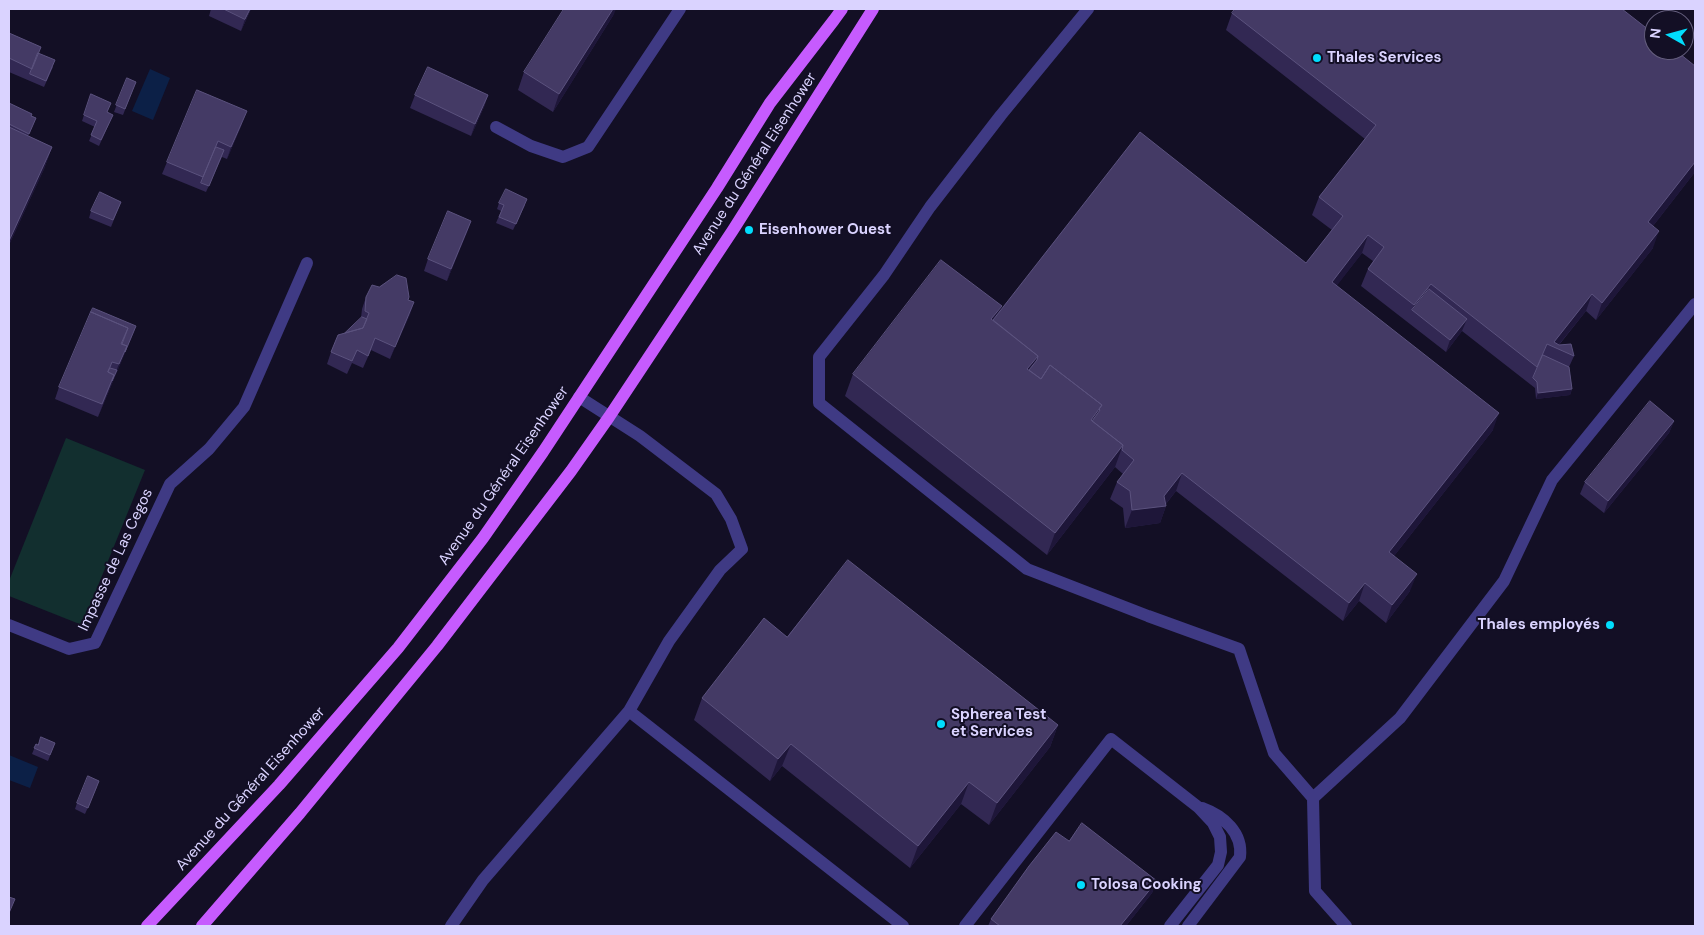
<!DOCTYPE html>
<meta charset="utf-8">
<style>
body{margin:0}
#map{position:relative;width:1704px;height:935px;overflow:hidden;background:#130f25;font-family:"DM Sans",sans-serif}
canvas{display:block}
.frame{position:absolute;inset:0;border:10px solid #dad3ff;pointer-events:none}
.north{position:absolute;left:1644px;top:10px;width:50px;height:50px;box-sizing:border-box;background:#130f25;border:1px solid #635d7c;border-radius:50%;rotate:277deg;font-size:14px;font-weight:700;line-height:20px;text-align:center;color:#dad3ff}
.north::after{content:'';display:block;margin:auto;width:18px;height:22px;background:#01ddfd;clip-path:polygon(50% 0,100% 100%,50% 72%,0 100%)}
</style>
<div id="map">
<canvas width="1704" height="935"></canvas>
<div class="frame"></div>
<div class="north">N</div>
</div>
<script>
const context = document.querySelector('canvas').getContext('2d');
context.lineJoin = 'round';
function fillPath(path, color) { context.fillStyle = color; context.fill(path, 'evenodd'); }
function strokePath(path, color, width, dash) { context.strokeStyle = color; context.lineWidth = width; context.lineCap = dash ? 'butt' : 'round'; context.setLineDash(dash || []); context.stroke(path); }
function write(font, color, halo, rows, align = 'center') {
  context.font = font + ' "DM Sans",sans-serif'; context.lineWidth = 4; context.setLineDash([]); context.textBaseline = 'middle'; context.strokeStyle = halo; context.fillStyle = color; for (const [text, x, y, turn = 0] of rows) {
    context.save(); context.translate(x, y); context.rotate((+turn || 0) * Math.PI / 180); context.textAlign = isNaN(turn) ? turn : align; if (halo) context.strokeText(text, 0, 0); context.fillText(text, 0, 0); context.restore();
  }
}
fillPath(new Path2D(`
 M66,438L145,470L82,625L9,596V581Z`), '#122f2f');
fillPath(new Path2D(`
 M150,69L170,78L153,120L132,111Z
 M9,755L38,767L30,788L9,780Z`), '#0c2047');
strokePath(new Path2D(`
 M1088,9L1001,115L930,207L884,275L819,357V403L1027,569L1148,616L1239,649L1274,753L1313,798L1400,718L1504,581L1552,480L1695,304
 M496,127L531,146L563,157L588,147L680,9
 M629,711L903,926
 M1313,798L1315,891L1346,926
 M451,926L483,880L629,711L669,641L720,570L742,549L731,519L716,494L640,436L579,397
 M965,926L1111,739L1198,807L1213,823L1220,837L1221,852L1218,865L1170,926
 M1188,926L1240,857C1243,833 1224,816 1202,808`), '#3f3a84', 12);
strokePath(new Path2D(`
 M9,625L69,649L95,643L170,484L209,449L244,407L307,263`), '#3f3a84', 12);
strokePath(new Path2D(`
 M147,926L279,785L398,648L483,538L543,452L717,188L770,103L834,20L842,9
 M202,926L300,813L437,646L571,471L609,417L733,230L873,9`), '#c65bfe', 12);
fillPath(new Path2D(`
 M211,9H251L241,31L209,16Z
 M1232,13L1695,66V172L1653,226V248L1596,320L1586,311L1559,345L1574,356L1569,367L1572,389L1570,395L1536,399L1535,388L1462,331L1446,352L1361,286L1368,269L1373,261L1362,253L1336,286L1493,430L1394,556L1410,591L1386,623L1359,601L1343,621L1176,491L1166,504V506L1160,523L1125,528L1123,508L1110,499L1117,482L1123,474L1115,467L1047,555L845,396L853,374L1001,310L1306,263L1332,230L1312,215L1319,197L1365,139L1226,30Z
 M614,14L553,112L518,90L524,72Z
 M9,33L38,53L53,67L44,87L9,72Z
 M127,78L136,82L123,115L114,112Z
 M91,94L107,113L113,115L99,146L89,141L95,127L82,121Z
 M415,95H488L484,107L471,136L410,108Z
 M9,103L36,118L28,136L52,147L44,169L9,245Z
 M242,124L227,159L222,157L206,192L162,174L167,162Z
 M121,202L111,227L89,218L91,211Z
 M499,203L525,205L513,230L496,223L501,211L497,209Z
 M471,221L447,281L424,271L428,259Z
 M366,297L408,300L414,302L390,359L371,350L363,368L352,363L347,374L327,364L331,352L345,333L361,318L362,309Z
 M136,326L98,417L55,399L59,387Z
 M1674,421L1669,433L1604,513L1580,494L1585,482Z
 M787,637L1058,725L1050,747L989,825L961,804L910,868L782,766L770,781L694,720L702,698Z
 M55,743L48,761L32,754L36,744L38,745Z
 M97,787L85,814L75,809L77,803Z
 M1069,841L1157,881L1152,893L1126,926H988L991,919Z`), '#322853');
fillPath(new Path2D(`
 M250,9H251L241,31L245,19Z
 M613,9H616L614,14L553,112L559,94Z
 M488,95L484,107L471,136L475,124Z
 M247,111L242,124L227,159L231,147Z
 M52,147L44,169L9,245V241Z
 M1695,162V172L1642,240L1648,222Z
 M471,221L467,233L447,281L451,269Z
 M1659,231L1653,248L1596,320L1602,303Z
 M1368,235L1362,253L1326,300L1332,282Z
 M1431,284L1424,301L1412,310L1414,305Z
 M1592,294L1586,311L1556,348L1554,342Z
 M414,302L410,315L390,359L395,347Z
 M1002,306L994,327L991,319Z
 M1467,319L1462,331L1446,352L1450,340Z
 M136,326L134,332L98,417L119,364Z
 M1038,356L1030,377L1027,369Z
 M1572,389L1570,395L1536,399L1538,393Z
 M1102,405L1094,427L1091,420Z
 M1499,413L1493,430L1383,570L1389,552Z
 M1674,421L1669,433L1604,513L1608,501Z
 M1123,445L1115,467L1047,555L1055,533Z
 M1182,473L1176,491L1164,506H1166L1160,523L1125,528L1132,510L1164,496Z
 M1417,574L1410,591L1386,623L1392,605Z
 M1365,583L1359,601L1343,621L1349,603Z
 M1058,725L1050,747L989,825L997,803Z
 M791,744L782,766L770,781L778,759Z
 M969,782L961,804L910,868L918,846Z
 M1157,881L1152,893L1126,926H1120Z`), '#1e1639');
const building = new Path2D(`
 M224,9H250L245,19Z
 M564,9H613L559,94L524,72Z
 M1235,9H1622L1654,34V50H1675L1695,66V162L1648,222L1659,231L1602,303L1592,294L1554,342L1559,345L1571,344L1574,356L1547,344L1537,367L1431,284L1414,305L1368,269L1384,247L1368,235L1332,282L1499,413L1389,552L1417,574L1392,605L1365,583L1349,603L1182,473L1164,496L1166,506L1132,510L1130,491L1117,482L1134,460L1122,450L1123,445L1092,421L1100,410L1099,409L1102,405L1050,365L1041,379L1029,370L1037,360L1038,356L993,320L1140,132L1306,263L1343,216L1319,197L1376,125L1232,13Z
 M9,33L41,47L32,69L9,58Z
 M38,53L55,60L46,81L30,74Z
 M428,67L488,95L475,124L415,95Z
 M127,78L136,82L125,109L116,105Z
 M197,90L247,111L231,147L218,141L203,177L167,162Z
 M91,94L111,103L107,112L113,115L101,140L91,135L97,121L84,115Z
 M9,103L32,114L31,116L36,118L29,134L9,124Z
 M9,127L52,147L9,241Z
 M216,147L224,150L209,186L201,183Z
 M506,189L527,199L516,224L499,217L504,205L499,203Z
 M100,192L121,202L113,220L91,211Z
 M448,211L471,221L451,269L428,259Z
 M941,260L1002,306L991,319L1038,356L1027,369L1041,379L1050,365L1102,405L1091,420L1123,445L1055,533L853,374Z
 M397,275L406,278L409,297L408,300L414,302L395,347L375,338L368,356L357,350L352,361L331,352L338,335L363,328L369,313L365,311L366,297L372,285L379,287Z
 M1429,289L1467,319L1450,340L1412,310Z
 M93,308L136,326L125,352L127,346L122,344L128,328L91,312Z
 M91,312L128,328L121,344L127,346L119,364L112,362L108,372L114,375L102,404L59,387Z
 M362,317L367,319L363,328L345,333Z
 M1543,355L1569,367L1572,389L1538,393L1537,382L1533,378Z
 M110,368L117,370L112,381L114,375L108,372Z
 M1650,401L1674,421L1608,501L1585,482Z
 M848,560L1058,725L997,803L969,782L918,846L791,744L778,759L702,698L764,618L787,637Z
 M41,737L55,743L50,755L34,748L36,744L38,745Z
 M88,776L99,781L88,808L77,803Z
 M1082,823L1157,881L1120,926H1000L991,919L1029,866L1056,832L1069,841Z
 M9,897L15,899L9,913Z`);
fillPath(building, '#443a65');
strokePath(building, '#5b527e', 1);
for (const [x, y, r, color] of [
 [1317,58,5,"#01ddfd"],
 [749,230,5,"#01ddfd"],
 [1610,625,5,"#01ddfd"],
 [941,724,5,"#01ddfd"],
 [1081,885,5,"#01ddfd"]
]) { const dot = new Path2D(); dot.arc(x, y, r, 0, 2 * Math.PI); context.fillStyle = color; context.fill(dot); strokePath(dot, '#130f25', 2); }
write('bold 15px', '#dad3ff', '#130f25', [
 ["Thales Services",1327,58],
 ["Eisenhower Ouest",759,230],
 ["Thales employés",1600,625,"right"],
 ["Spherea Test",951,715],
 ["et Services",951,732],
 ["Tolosa Cooking",1091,885]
], 'left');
write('15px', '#dad3ff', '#130f25', [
 ["Avenue du Général Eisenhower",755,164,-57],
 ["Avenue du Général Eisenhower",504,476,-55],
 ["Impasse de Las Cegos",116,560,-65],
 ["Avenue du Général Eisenhower",251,789,-48]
]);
</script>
